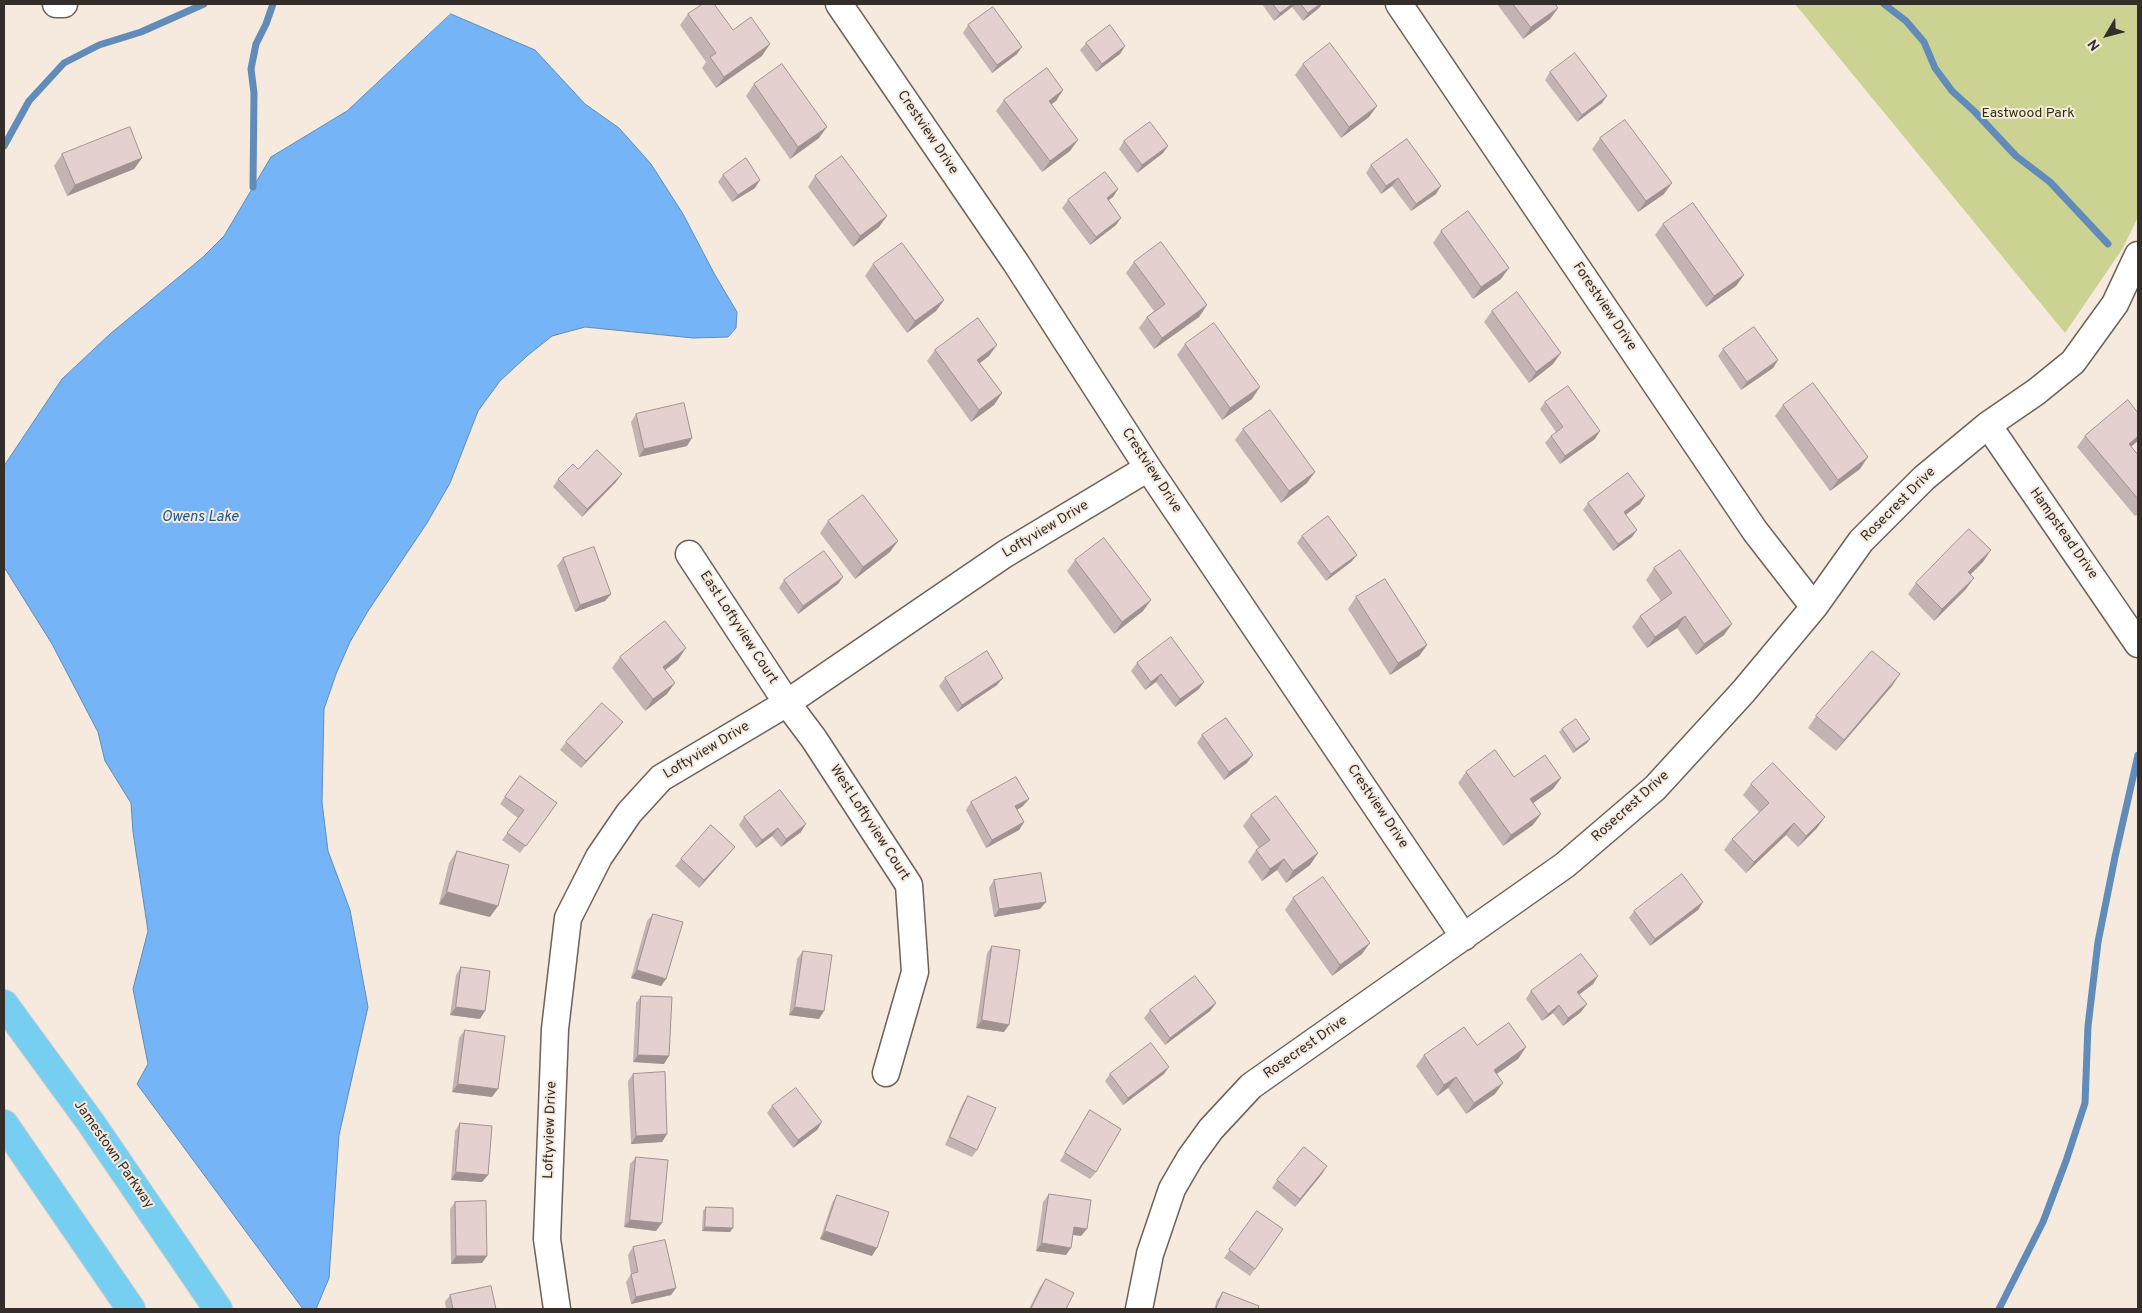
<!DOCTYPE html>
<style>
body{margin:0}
#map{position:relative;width:2142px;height:1313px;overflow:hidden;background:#f6eade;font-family:Overpass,sans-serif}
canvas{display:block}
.frame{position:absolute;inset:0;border:5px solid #332e2a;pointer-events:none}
.north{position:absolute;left:2082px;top:10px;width:50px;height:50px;-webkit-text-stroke:4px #f6eade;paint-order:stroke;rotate:233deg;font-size:14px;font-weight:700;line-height:20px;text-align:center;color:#332e2a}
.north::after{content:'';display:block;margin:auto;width:18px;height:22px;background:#332e2a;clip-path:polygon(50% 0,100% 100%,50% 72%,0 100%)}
</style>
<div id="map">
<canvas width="2142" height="1313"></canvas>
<div class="frame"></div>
<div class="north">N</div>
</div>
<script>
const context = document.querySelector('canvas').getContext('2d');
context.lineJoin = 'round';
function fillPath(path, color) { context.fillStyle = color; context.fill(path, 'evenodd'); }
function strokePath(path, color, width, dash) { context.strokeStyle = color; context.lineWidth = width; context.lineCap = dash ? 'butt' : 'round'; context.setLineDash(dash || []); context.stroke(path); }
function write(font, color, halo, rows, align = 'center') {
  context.font = font + ' Overpass,sans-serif'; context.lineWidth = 4; context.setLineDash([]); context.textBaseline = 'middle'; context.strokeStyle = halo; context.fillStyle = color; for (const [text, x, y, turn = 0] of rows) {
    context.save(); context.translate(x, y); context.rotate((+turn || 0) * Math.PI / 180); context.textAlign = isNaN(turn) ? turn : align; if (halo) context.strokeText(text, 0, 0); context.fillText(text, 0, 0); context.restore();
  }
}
fillPath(new Path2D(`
 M1795,4H2138V217L2123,248L2065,333Z`), '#ccd392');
const water = new Path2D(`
 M451,14L535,50L585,104L619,128L651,164L683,214L715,275L737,312L736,328L728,337L693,338L585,327L552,336L527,356L500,381L478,411L450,483L427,523L368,611L350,642L336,674L324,709L322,802L328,851L350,910L368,1007L339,1135L329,1278L316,1309H303L137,1084L148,1064L133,989L148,931L133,832L131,803L105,761L98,732L52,644L4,567V466L62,379L110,334L203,257L224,236L271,157L347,111Z`);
fillPath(water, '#75b4f6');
strokePath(water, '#618cb9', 1);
strokePath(new Path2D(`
 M1884,4L1906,21L1924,42L1935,68L1952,91L1974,111L2016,156L2050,182L2108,244
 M4,146L29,101L64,63L99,45L141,32L204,4
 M253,187L254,93L251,69L256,44L266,24L273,4
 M1999,1309L2043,1222L2066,1161L2085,1103L2088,1026L2098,942L2115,857L2138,755`), '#618cb9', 7);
const minor = new Path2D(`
 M56,4H64
 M839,4L1016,263L1148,468L1464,937
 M1399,4L1755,531L1814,607
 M1988,425L2138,644
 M689,554L787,703L814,739L909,885L915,972L886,1073
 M557,1309L547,1239L555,1029L568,918L599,857L629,813L661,778L787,703L1005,554L1148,468
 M1139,1309L1150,1254L1172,1189L1190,1158L1211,1129L1251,1086L1565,865L1655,788L1743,692L1814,607L1861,541L1924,478L1988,425L2036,392L2073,362L2115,304L2138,255`);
const primary = new Path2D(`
 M4,1004L91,1123L218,1309
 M4,1124L131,1309`);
strokePath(minor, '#6d6258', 29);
strokePath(primary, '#cecdcc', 30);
strokePath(minor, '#fff', 26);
strokePath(primary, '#76cff1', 28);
fillPath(new Path2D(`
 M1262,4H1322L1319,8L1303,21L1292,7L1274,21Z
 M1497,4H1555L1558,8L1550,19L1523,39Z
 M688,14L733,30L762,56L716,88L702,68L706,62L680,25Z
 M968,25L1017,54L992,73L963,33Z
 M1086,43L1125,46L1120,54L1096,72L1080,50Z
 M1303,64L1369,117L1341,138L1295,75Z
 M1550,72L1602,103L1577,122L1545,80Z
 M754,84L819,138L790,159L746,96Z
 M1063,90L1056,101L1051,104L1070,151L1042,172L996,111L1004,100Z
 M1600,138L1664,194L1638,212L1592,149Z
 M1124,141L1168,146L1163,153L1137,173L1119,149Z
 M62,154L142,158L134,169L67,196L54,166Z
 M1371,165L1436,194L1411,211L1392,186L1381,194L1366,173Z
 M723,175L755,188L732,202L718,182Z
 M815,176L879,227L853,247L808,187Z
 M1118,189L1113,197L1108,200L1116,225L1090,245L1062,208L1068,200Z
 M1663,224L1744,275L1736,286L1706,307L1655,235Z
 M1441,231L1501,279L1473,299L1433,243Z
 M1134,262L1207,305L1199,317L1154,349L1139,328L1147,317L1154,311L1126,273Z
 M873,264L944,300L936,311L907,333L865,276Z
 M1492,311L1553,364L1529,383L1484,322Z
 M1185,344L1252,399L1222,420L1177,355Z
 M1723,349L1778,360L1773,368L1741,390L1718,356Z
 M935,350L989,356L980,363L1002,393L994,405L971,422L927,361Z
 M1545,402L1595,439L1560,464L1545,443L1551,436L1556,432L1540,409Z
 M1783,405L1860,469L1830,491L1775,416Z
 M636,414L687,446L639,457L631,422Z
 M1243,429L1307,483L1281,503L1235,440Z
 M2085,436L2131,446L2138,455V514L2135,516L2077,447Z
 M558,479L616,482L582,517L553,487Z
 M1645,496L1640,504L1626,514L1632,537L1613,551L1583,510L1588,503Z
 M828,521L890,552L855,579L820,533Z
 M1302,536L1357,555L1351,562L1326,581L1297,543Z
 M563,558L611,594L605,601L575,612L557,566Z
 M1075,560L1143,611L1114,634L1067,571Z
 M1983,562L1970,574L1966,589L1934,621L1908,594L1916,583Z
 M1654,568L1724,635L1696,655L1677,628L1647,648L1632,627L1640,616L1661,601L1646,580Z
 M843,577L838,584L798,614L779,588L784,580Z
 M1356,597L1427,645L1419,656L1390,675L1348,609Z
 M620,657L678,660L665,670L667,694L645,711L612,668Z
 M1137,663L1199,689L1175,707L1156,682L1145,690L1131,671Z
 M945,678L997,685L957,712L939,686Z
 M1892,686L1836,751L1808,728L1816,716Z
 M623,722L617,729L581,768L560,750L566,742Z
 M1562,729L1587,743L1573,753L1559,732Z
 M1202,735L1247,763L1224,780L1197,743Z
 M1466,772L1514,777L1561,778L1553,789L1533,803V825L1503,846L1458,783Z
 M520,776L557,803L520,853L502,840L518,818L500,804Z
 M1751,784L1817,828L1798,847L1786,835L1746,873L1724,850L1732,839L1759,812L1743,795Z
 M971,802L1023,806L1017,810L1024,822L1019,830L986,848L966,810Z
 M1251,815L1318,853L1310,865L1286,883L1277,870L1262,881L1248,862L1256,850L1259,848L1243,826Z
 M744,817L801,832L781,847L772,836L756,848L739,825Z
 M735,847L729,854L699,888L675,866L681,859Z
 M457,851L490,917L439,904L449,863Z
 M994,880L1040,909L994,917L989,888Z
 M1293,898L1362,954L1332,976L1285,910Z
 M1703,902L1698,910L1650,946L1629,918L1634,911Z
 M653,914L666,979L661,986L631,978L647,921Z
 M992,946L1004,1032L976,1028L987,953Z
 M803,951L819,1019L789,1015L797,959Z
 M461,967L480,1019L450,1015L456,975Z
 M1598,976L1593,984L1579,994L1581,1012L1563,1026L1553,1013L1542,1021L1526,999L1531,991Z
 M641,996L664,1064L633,1062L636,1003Z
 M1216,1003L1210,1011L1165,1045L1144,1018L1150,1010Z
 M465,1030L492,1097L452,1092L459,1038Z
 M1477,1045L1526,1047L1518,1059L1497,1074L1495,1094L1466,1114L1448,1088L1437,1096L1416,1066L1424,1055Z
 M633,1074L667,1134L662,1142L631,1144L628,1081Z
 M1110,1074H1164L1123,1105L1105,1081Z
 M968,1096L977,1150L972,1157L945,1145L963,1103Z
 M772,1106L822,1122L817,1130L793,1148L767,1113Z
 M1090,1110L1096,1172L1090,1179L1060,1161L1085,1118Z
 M460,1123L488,1175L482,1182L451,1180L455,1131Z
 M636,1157L656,1231L624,1227L630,1164Z
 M1322,1174L1295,1207L1272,1188L1277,1180Z
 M1049,1194L1081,1236L1073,1235L1066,1255L1036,1251L1043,1202Z
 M837,1195L872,1256L820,1239L832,1203Z
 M455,1202L487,1256L482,1263L451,1264L450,1209Z
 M706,1207L730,1232L702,1231L703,1211Z
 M1257,1211L1283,1229L1250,1276L1224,1258Z
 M633,1247L676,1288L671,1295L631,1304L626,1282L631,1274L628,1255Z
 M1046,1279L1066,1309H1029L1040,1287Z
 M1223,1292L1258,1309H1214L1217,1300Z
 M450,1295L496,1309H446L445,1302Z`), '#c3b3b2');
fillPath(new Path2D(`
 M1292,4H1295L1292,7L1274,21L1280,13Z
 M1320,4H1322L1319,8L1303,21L1308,13Z
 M1558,8L1550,19L1523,39L1531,27Z
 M770,44L762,56L716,88L724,77Z
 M1125,46L1120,54L1096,72L1102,64Z
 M1022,47L1017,54L992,73L997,65Z
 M1063,90L1056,101L1041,112L1049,101Z
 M1607,96L1602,103L1577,122L1582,115Z
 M1377,106L1369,117L1341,138L1349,127Z
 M827,127L819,138L790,159L798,147Z
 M1078,140L1070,151L1042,172L1050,161Z
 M1168,146L1163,153L1137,173L1142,165Z
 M142,158L134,169L67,196L75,185Z
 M1398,178L1392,186L1381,194L1386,186Z
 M760,180L755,188L732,202L738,195Z
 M1672,183L1664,194L1638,212L1646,201Z
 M1441,186L1436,194L1411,211L1416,204Z
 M1118,189L1113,197L1101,206L1107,198Z
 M887,216L879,227L853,247L860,236Z
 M1121,218L1116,225L1090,245L1096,237Z
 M1509,268L1501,279L1473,299L1481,287Z
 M1744,275L1736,286L1706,307L1714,296Z
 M944,300L936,311L907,333L915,321Z
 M1207,305L1199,317L1154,349L1162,338Z
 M997,345L989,356L969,371L977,360Z
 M1561,353L1553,364L1529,383L1536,372Z
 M1778,360L1773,368L1741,390L1747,382Z
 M1260,387L1252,399L1222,420L1230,408Z
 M1002,393L994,405L971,422L979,410Z
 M1600,431L1595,439L1560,464L1565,456Z
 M2138,436V441L2121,455L2129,444Z
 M692,438L687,446L639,457L644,449Z
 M1868,457L1860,469L1830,491L1838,480Z
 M1315,472L1307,483L1281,503L1289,491Z
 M622,474L616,482L582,517L587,509Z
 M1645,496L1640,504L1619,520L1624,512Z
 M1637,530L1632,537L1613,551L1618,544Z
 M898,541L890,552L855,579L863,567Z
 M1991,550L1983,562L1961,584L1968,572Z
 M1357,555L1351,562L1326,581L1331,574Z
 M843,577L838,584L798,614L803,606Z
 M1974,578L1966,589L1934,621L1942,609Z
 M611,594L605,601L575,612L580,605Z
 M1151,600L1143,611L1114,634L1122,622Z
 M1685,616L1677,628L1647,648L1655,637Z
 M1732,624L1724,635L1696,655L1704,644Z
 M1427,645L1419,656L1390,675L1398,663Z
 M686,648L678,660L655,678L663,667Z
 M1161,674L1156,682L1145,690L1151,682Z
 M1900,674L1892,686L1836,751L1844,740Z
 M1003,678L997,685L957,712L962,705Z
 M1204,682L1199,689L1175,707L1180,699Z
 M675,683L667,694L645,711L653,699Z
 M623,722L617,729L581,768L586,761Z
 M1590,739L1587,743L1573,753L1576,749Z
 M1253,755L1247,763L1224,780L1229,772Z
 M1561,778L1553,789L1522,811L1530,799Z
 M1029,799L1023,806L1010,814L1015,806Z
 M1541,814L1533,825L1503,846L1511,835Z
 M1825,817L1817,828L1798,847L1806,836Z
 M1024,822L1019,830L986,848L992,840Z
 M1794,823L1786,835L1746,873L1754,862Z
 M806,824L801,832L781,847L786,839Z
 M778,828L772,836L756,848L762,840Z
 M735,847L729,854L699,888L704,880Z
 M1318,853L1310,865L1286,883L1293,871Z
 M1284,859L1277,870L1262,881L1270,869Z
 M447,892L498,906L490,917L439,904Z
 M1046,902L1040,909L994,917L999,909Z
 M1703,902L1698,910L1650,946L1655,939Z
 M1370,943L1362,954L1332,976L1340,965Z
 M637,970L666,979L661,986L631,978Z
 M1598,976L1593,984L1572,1000L1577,992Z
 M1216,1003L1210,1011L1165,1045L1170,1038Z
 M1587,1004L1581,1012L1563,1026L1568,1018Z
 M1559,1005L1553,1013L1542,1021L1548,1014Z
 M456,1007L485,1011L480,1019L450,1015Z
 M795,1007L824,1011L819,1019L789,1015Z
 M982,1020L1009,1025L1004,1032L976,1028Z
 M1526,1047L1518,1059L1486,1081L1494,1070Z
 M638,1055L669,1056L664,1064L633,1062Z
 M1169,1067L1164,1074L1123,1105L1128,1098Z
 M1456,1077L1448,1088L1437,1096L1444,1085Z
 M1503,1083L1495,1094L1466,1114L1474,1103Z
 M458,1084L498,1089L492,1097L452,1092Z
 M822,1122L817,1130L793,1148L798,1140Z
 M667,1134L662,1142L631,1144L636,1136Z
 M1327,1166L1322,1174L1295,1207L1300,1199Z
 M456,1172L488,1175L482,1182L451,1180Z
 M630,1220L662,1223L656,1231L624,1227Z
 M705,1227L733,1228L730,1232L702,1231Z
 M1074,1227L1087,1229L1081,1236L1069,1234Z
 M825,1231L877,1248L872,1256L820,1239Z
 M1042,1243L1071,1248L1066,1255L1036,1251Z
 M456,1256H487L482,1263L451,1264Z
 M676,1288L671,1295L631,1304L636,1297Z`), '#9f9291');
const building = new Path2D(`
 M703,4H714L733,30L751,17L770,44L724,77L710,57L716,53L688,14Z
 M1273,4H1292L1280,13Z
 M1301,4H1320L1308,13Z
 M1513,4H1555L1558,8L1531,27Z
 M993,7L1022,47L997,65L968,25Z
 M1110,25L1125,46L1102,64L1086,43Z
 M1330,43L1377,106L1349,127L1303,64Z
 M1575,53L1607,96L1582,115L1550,72Z
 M782,64L827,127L798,147L754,84Z
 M1047,68L1063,90L1049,101L1078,140L1050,161L1004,100Z
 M1625,120L1672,183L1646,201L1600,138Z
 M1150,122L1168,146L1142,165L1124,141Z
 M130,127L142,158L75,185L62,154Z
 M1407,139L1441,186L1416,204L1398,178L1386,186L1371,165Z
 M842,156L887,216L860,236L815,176Z
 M746,158L760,180L738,195L723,175Z
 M1105,172L1118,189L1107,198L1121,218L1096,237L1068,200Z
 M1693,203L1744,275L1714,296L1663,224Z
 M1468,211L1509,268L1481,287L1441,231Z
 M1161,242L1207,305L1162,338L1147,317L1165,304L1134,262Z
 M902,243L944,300L915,321L873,264Z
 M1517,292L1561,353L1536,372L1492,311Z
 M978,318L997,345L977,360L1002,393L979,410L935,350Z
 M1214,323L1260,387L1230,408L1185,344Z
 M1754,327L1778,360L1747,382L1723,349Z
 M1813,383L1868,457L1838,480L1783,405Z
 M1568,386L1600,431L1565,456L1551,436L1563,427L1545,402Z
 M2128,400L2138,413V436L2129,444L2138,455V499L2085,436Z
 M684,403L692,438L644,449L636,414Z
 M1270,410L1315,472L1289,491L1243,429Z
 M597,450L622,474L587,509L558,479L573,464L578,469Z
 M1628,473L1645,496L1624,512L1637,530L1618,544L1588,503Z
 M863,495L898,541L863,567L828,521Z
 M1328,516L1357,555L1331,574L1302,536Z
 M1969,529L1991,550L1968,572L1974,578L1942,609L1916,583Z
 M1104,538L1151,600L1122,622L1075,560Z
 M594,547L611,594L580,605L563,558Z
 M1680,550L1732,624L1704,644L1685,616L1655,637L1640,616L1672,593L1654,568Z
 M824,551L843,577L803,606L784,580Z
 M1385,579L1427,645L1398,663L1356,597Z
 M665,621L686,648L663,667L675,683L653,699L620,657Z
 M1171,637L1204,682L1180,699L1161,674L1151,682L1137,663Z
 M987,651L1003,678L962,705L945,678Z
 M1872,651L1900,674L1844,740L1816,716Z
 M602,703L623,722L586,761L566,742Z
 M1226,718L1253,755L1229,772L1202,735Z
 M1576,719L1590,739L1576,749L1562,729Z
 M1495,750L1514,777L1545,755L1561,778L1530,799L1541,814L1511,835L1466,772Z
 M1773,763L1825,817L1806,836L1794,823L1754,862L1732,839L1769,803L1751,784Z
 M520,776L557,803L526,846L507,833L524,810L505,797Z
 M1016,777L1029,799L1015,806L1024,822L992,840L971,802Z
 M780,790L806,824L786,839L778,828L762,840L744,817Z
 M1276,796L1318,853L1293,871L1284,859L1270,869L1256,850L1270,840L1251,815Z
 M711,825L735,847L704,880L681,859Z
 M457,851L509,865L498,906L447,892Z
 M1041,873L1046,902L999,909L994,880Z
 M1682,874L1703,902L1655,939L1634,911Z
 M1323,877L1370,943L1340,965L1293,898Z
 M653,914L683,922L666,979L637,970Z
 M992,946L1020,950L1009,1025L982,1020Z
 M803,951L832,955L824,1011L795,1007Z
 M1581,954L1598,976L1577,992L1587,1004L1568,1018L1559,1005L1548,1014L1531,991Z
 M461,967L490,971L485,1011L456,1007Z
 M1195,976L1216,1003L1170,1038L1150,1010Z
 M641,996L672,997L669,1056L638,1055Z
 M1509,1023L1526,1047L1494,1070L1503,1083L1474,1103L1456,1077L1444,1085L1424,1055L1464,1027L1477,1045Z
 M465,1030L505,1036L498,1089L458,1084Z
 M1151,1043L1169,1067L1128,1098L1110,1074Z
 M665,1072L667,1134L636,1136L633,1074Z
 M796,1088L822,1122L798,1140L772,1106Z
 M968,1096L996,1108L977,1150L950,1137Z
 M1090,1110L1121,1129L1096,1172L1065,1153Z
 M460,1123L492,1126L488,1175L456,1172Z
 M1304,1147L1327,1166L1300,1199L1277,1180Z
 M636,1157L668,1160L662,1223L630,1220Z
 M1049,1194L1091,1200L1087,1229L1074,1227L1071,1248L1042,1243Z
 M837,1195L889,1212L877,1248L825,1231Z
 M486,1201L487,1256H456L455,1202Z
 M706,1207L733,1208V1228L705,1227Z
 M1257,1211L1283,1229L1255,1269L1229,1250Z
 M665,1240L676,1288L636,1297L631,1274L638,1272L633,1247Z
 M1046,1279L1074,1293L1066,1309H1031Z
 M491,1286L496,1309H453L450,1295Z
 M1223,1292L1259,1306L1258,1309H1216Z`);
fillPath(building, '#e3d0cf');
strokePath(building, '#9f9291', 1);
write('14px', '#2f320a', '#f6eade', [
 ["Eastwood Park",2028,114]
]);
write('14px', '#332e2a', '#f6eade', [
 ["Crestview Drive",927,133,56],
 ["Forestview Drive",1604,307,56],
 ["Crestview Drive",1151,471,57],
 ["Rosecrest Drive",1899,505,-45],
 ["Loftyview Drive",1046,530,-31],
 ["Hampstead Drive",2063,534,55],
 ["East Loftyview Court",738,628,57],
 ["Loftyview Drive",707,751,-31],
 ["Crestview Drive",1377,807,56],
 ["Rosecrest Drive",1631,807,-42],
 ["West Loftyview Court",869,823,57],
 ["Rosecrest Drive",1306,1048,-35],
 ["Loftyview Drive",551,1130,-88],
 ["Jamestown Parkway",113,1155,55]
]);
write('italic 15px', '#135692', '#f6eade', [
 ["Owens Lake",200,518]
]);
</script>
